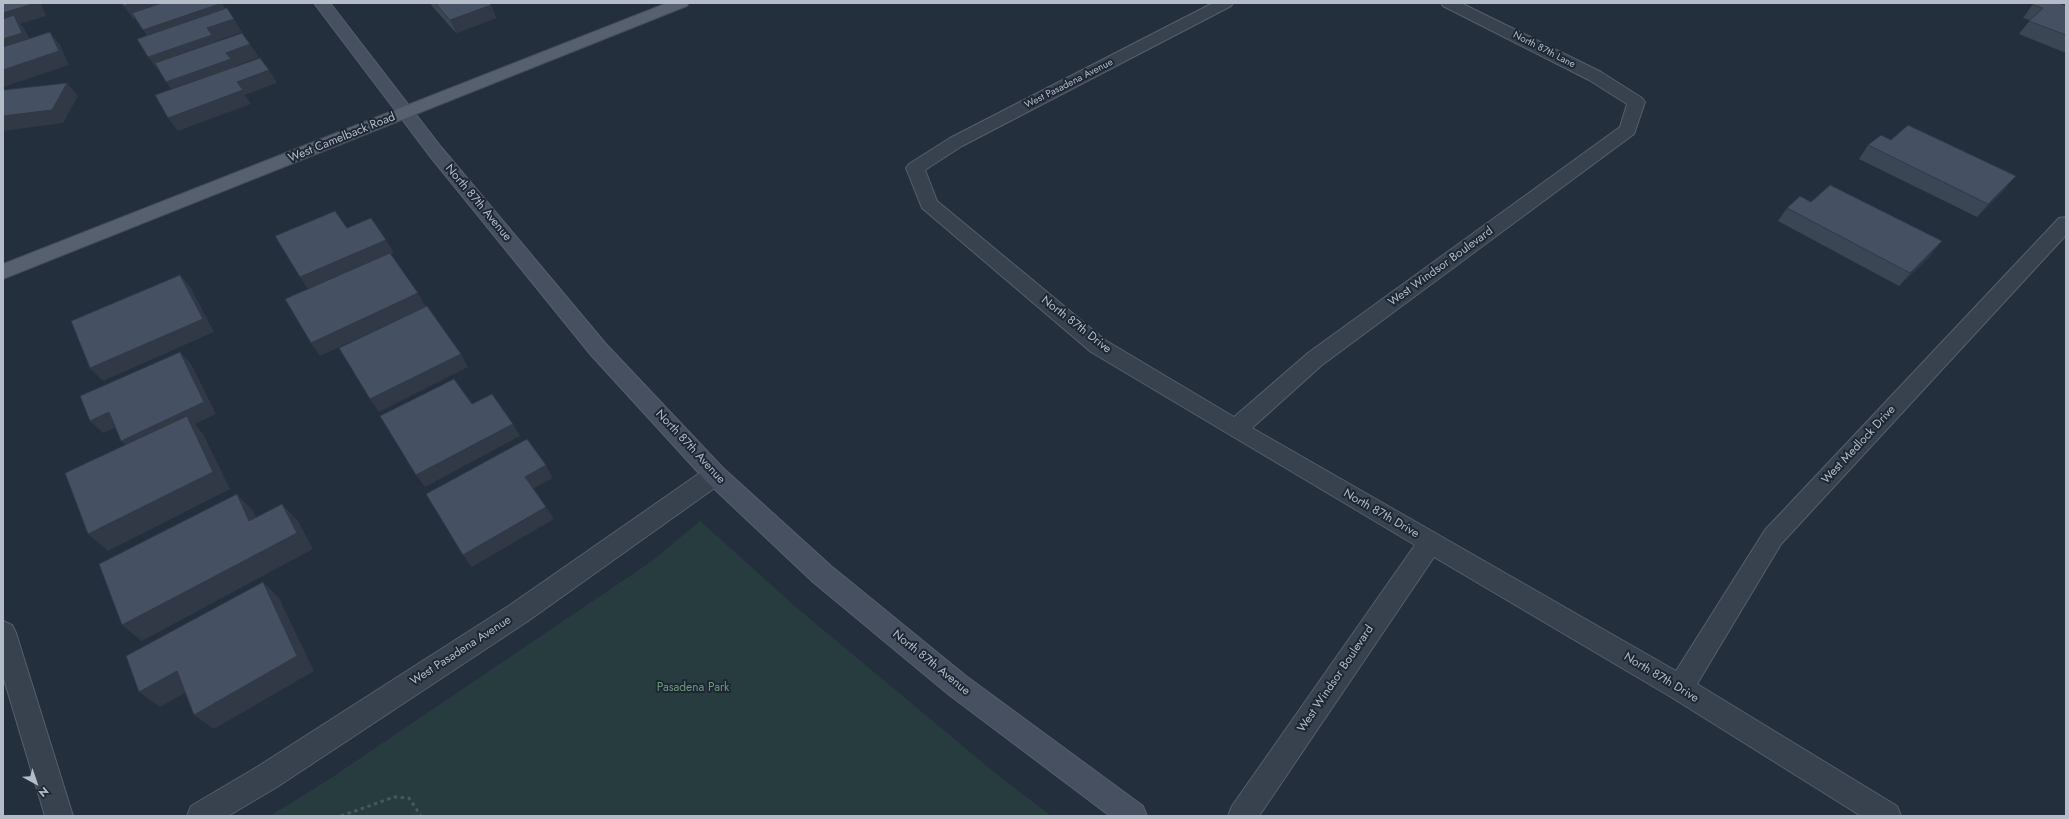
<!DOCTYPE html>
<style>
body{margin:0}
#map{position:relative;width:2069px;height:819px;overflow:hidden;background:#242f3e;font-family:Jost,sans-serif}
canvas{display:block}
.frame{position:absolute;inset:0;border:4px solid #b4bcc9;pointer-events:none}
.north{position:absolute;left:16px;top:763px;width:40px;height:40px;-webkit-text-stroke:3px #1d2633;paint-order:stroke;rotate:140deg;font-size:11px;font-weight:700;line-height:16px;text-align:center;color:#b4bcc9}
.north::after{content:'';display:block;margin:auto;width:14px;height:18px;background:#b4bcc9;clip-path:polygon(50% 0,100% 100%,50% 72%,0 100%)}
</style>
<div id="map">
<canvas width="2069" height="819"></canvas>
<div class="frame"></div>
<div class="north">N</div>
</div>
<script>
const g = document.querySelector('canvas').getContext('2d');
g.lineJoin = 'round';
function fillPath(path, color) { g.fillStyle = color; g.fill(path, 'evenodd'); }
const shape = rows => new Path2D(rows.map(r => 'M' + r).join(''));
function trace(path, color, width, dash) { g.strokeStyle = color; g.lineWidth = width; g.lineCap = dash ? 'butt' : 'round'; g.setLineDash(dash || []); g.stroke(path); }
function label(font, color, halo, rows, align = 'center') {
  g.font = font + ' Jost,sans-serif'; g.lineWidth = 4; g.setLineDash([]); g.textBaseline = 'middle'; g.strokeStyle = halo; g.fillStyle = color; for (const [text, x, y, turn = 0] of rows) {
    g.save(); g.translate(x, y); g.rotate((+turn || 0) * Math.PI / 180); g.textAlign = isNaN(turn) ? turn : align; if (halo) g.strokeText(text, 0, 0); g.fillText(text, 0, 0); g.restore();
  }
}
const green = shape([
 [700,521,797,608,994,772,1051,816,270,816,328,780,652,561]
]);
const path = shape([
 [341,816,394,797,409,798,421,816]
]);
const street = shape([
 [1213,3,1233,3,1231,6,962,146,925,170,937,201,1105,340,1234,417,1308,353,1620,127,1627,104,1589,80,1443,6,1441,3,1461,3,1601,72,1642,98,1645,102,1634,134,1322,365,1252,428,1676,671,1765,530,2059,218,2066,217,2066,235,1781,544,1697,684,1897,806,1901,816,1861,816,1671,697,1434,557,1259,816,1228,816,1232,806,1415,545,1091,352,922,208,906,168,909,164,950,138,1213,3],
 [715,466,723,468,727,475,723,482,528,621,277,787,228,816,187,816,191,806,257,767,510,605,707,468,715,466],
 [3,621,12,625,16,633,73,816,45,816,3,676,3,621]
]);
const secondary = shape([
 [314,3,330,3,441,147,605,343,723,468,831,566,966,676,1143,806,1147,816,1110,816,948,694,813,582,707,482,591,355,429,155,314,3]
]);
const primary = shape([
 [667,3,689,3,687,6,3,279,3,264,667,3]
]);
const wall = shape([
 [430,3,491,5,496,18,456,33,432,6],
 [2030,3,2066,3,2066,53,2019,34,2030,20,2023,18,2033,4],
 [1891,140,2005,189,1977,217,1859,159,1868,145],
 [1787,208,1931,255,1899,286,1778,221]
]);
const shadedWall = shape([
 [36,3,41,3,46,16,20,24,24,28,33,46,3,56,3,13],
 [132,3,180,3,133,19,124,6],
 [222,3,230,17,152,43,143,30],
 [491,5,496,18,456,33,450,20],
 [234,19,242,32,215,41,220,49,158,70,148,57,207,28],
 [50,32,60,45,69,65,3,87,3,70],
 [250,44,259,57,235,66,239,72,176,95,166,82,226,53],
 [269,70,277,83,245,95,251,104,178,131,168,118,237,82],
 [67,83,78,96,63,123,3,131,3,116],
 [2016,176,2005,189,1977,217,1988,204],
 [386,240,394,253,309,291,300,277],
 [1942,241,1931,255,1899,286,1910,273],
 [180,275,191,288,214,332,103,381,90,368],
 [418,293,426,307,320,356,311,343],
 [180,352,191,364,216,414,195,424,203,434,230,489,108,551,88,534,134,453,121,441],
 [461,354,468,367,379,412,370,399],
 [109,412,121,425,103,433,90,421],
 [513,424,520,436,425,487,416,475],
 [546,465,553,478,532,489,525,477],
 [237,494,253,511,266,537,249,521],
 [282,504,298,521,313,549,142,641,122,625],
 [546,507,554,519,472,567,463,555],
 [263,582,279,598,314,671,214,729,194,715],
 [177,671,197,686,160,707,139,692]
]);
const building = shape([
 [3,3,36,3,3,13,3,3],
 [122,3,132,3,124,6,122,3],
 [162,3,222,3,143,30,132,13,162,3],
 [435,3,489,3,491,5,450,20,435,3],
 [2035,3,2059,3,2066,6,2066,35,2029,21,2043,8,2033,5,2035,3],
 [227,8,234,19,207,28,212,35,148,57,137,39,227,8],
 [14,15,22,33,3,39,3,19,14,15],
 [50,32,59,51,3,70,3,47,50,32],
 [242,33,250,44,226,53,231,59,166,82,155,63,242,33],
 [260,58,269,70,237,82,243,90,168,118,155,95,260,58],
 [67,83,52,110,3,116,3,90,67,83],
 [1908,125,2016,176,1988,204,1868,145,1881,135,1891,140,1908,125],
 [1830,185,1942,241,1910,273,1787,208,1800,196,1811,202,1830,185],
 [335,211,347,228,371,218,386,240,300,277,275,236,335,211],
 [390,253,418,293,311,343,285,299,390,253],
 [180,275,203,319,90,368,71,321,180,275],
 [427,306,461,354,370,399,339,348,427,306],
 [180,352,204,402,121,441,109,412,90,421,80,396,180,352],
 [454,379,472,404,492,394,513,424,416,475,380,416,454,379],
 [187,416,213,472,88,534,65,473,187,416],
 [527,439,546,465,525,477,546,507,463,555,426,494,527,439],
 [237,494,249,521,282,504,297,533,122,625,99,564,237,494],
 [263,582,297,656,194,715,177,671,139,692,126,656,263,582]
]);
const farStreetnames = [
 ["North 87th Lane",1544,50,27],
 ["West Pasadena Avenue",1069,84,-27]
];
const streetNames = [
 ["West Camelback Road",342,138,-22],
 ["North 87th Avenue",478,203,50],
 ["West Windsor Boulevard",1441,267,-36],
 ["North 87th Drive",1076,325,38],
 ["West Medlock Drive",1859,445,-47],
 ["North 87th Avenue",690,447,47],
 ["North 87th Drive",1381,514,30],
 ["West Pasadena Avenue",461,651,-33],
 ["North 87th Avenue",931,663,39],
 ["North 87th Drive",1661,678,31],
 ["West Windsor Boulevard",1336,679,-56]
];
const parkNames = [
 ["Pasadena Park",693,688]
];
fillPath(green, '#263c3f');
trace(street, '#565f6c', 2);
trace(secondary, '#565f6c', 2);
trace(primary, '#414a57', 2);
trace(path, '#44595c', 3, [3.5, 3.5]);
fillPath(street, '#38414e');
fillPath(secondary, '#465061');
fillPath(primary, '#56606e');
fillPath(wall, '#3b4654');
fillPath(shadedWall, '#303945');
fillPath(building, '#455162');
trace(building, '#303945', 1);
label('10px', '#b4bcc9', '#1d2633', farStreetnames);
label('12px', '#b4bcc9', '#1d2633', streetNames);
label('12px', '#6b9a76', '#1d2633', parkNames);
</script>
